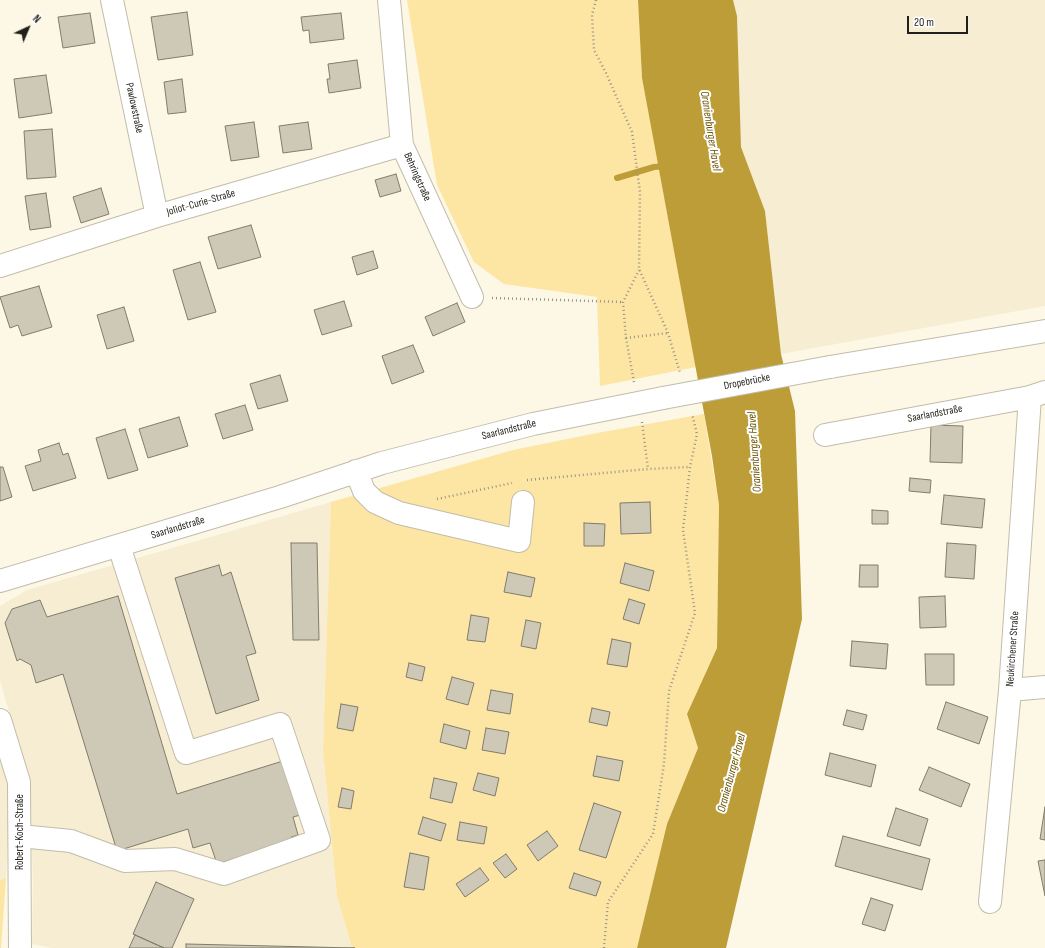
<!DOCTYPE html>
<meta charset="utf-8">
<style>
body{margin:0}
#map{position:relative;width:1045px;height:948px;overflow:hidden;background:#fdf7e5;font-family:"Sofia Sans Condensed",sans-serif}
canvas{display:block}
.north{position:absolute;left:8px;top:8px;width:40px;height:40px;-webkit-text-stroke:3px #fff;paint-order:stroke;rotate:44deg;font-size:11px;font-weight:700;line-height:16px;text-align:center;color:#211f19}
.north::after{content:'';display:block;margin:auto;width:14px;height:18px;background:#211f19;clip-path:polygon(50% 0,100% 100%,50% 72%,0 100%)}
.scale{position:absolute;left:907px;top:16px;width:61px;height:18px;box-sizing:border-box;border:2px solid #211f19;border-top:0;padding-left:5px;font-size:12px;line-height:14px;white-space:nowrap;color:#211f19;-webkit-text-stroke:3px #fff;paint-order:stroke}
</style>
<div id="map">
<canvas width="1045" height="948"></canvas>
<div class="north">N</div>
<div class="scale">20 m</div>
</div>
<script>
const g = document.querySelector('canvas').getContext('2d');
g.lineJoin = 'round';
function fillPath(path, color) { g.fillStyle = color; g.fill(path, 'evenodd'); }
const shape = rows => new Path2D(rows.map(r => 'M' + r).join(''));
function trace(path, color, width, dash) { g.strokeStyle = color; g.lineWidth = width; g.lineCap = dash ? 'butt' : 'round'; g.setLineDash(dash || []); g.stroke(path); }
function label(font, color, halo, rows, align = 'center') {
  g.font = font + ' "Sofia Sans Condensed",sans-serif'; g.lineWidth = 4; g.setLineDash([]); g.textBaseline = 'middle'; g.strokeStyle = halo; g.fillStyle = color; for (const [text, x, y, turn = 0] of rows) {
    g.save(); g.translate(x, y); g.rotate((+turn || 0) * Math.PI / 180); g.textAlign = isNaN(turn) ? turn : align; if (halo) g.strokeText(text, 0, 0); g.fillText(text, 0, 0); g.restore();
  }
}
const built = shape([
 [733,0,1045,0,1045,306,781,354,765,211,741,148,737,16],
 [331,502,323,750,337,896,352,948,52,948,32,944,33,879,29,785,0,680,0,606,27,590],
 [0,743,10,788,6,878,0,880]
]);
const green = shape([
 [407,0,638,0,642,78,696,367,600,386,597,297,504,284,474,262,437,185],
 [704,414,719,505,717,648,687,714,698,748,667,824,637,948,352,948,337,896,323,750,331,502,513,450,597,433],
 [6,878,1,948,0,948,0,880]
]);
const water = shape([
 [638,0,733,0,737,16,741,147,765,211,781,354,795,411,802,619,726,948,637,948,667,824,698,748,687,714,717,648,719,505,712,456,642,78]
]);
const stream = shape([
 [617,178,654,167,666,166]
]);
const building = shape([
 [187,12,193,55,158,60,151,17,187,12],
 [90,13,95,43,63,48,58,17,90,13],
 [341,13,344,39,310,43,309,30,303,31,301,17,341,13],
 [357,60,361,88,329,93,327,79,330,79,328,64,357,60],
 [46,75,52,113,19,118,14,79,46,75],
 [182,79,186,112,168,114,164,82,182,79],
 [254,122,259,157,231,161,225,126,254,122],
 [308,122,312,149,283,153,279,126,308,122],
 [52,129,56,177,27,179,24,131,52,129],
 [396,174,401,191,380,197,375,180,396,174],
 [101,188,109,214,81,223,73,197,101,188],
 [46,193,51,227,30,230,25,196,46,193],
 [251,225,261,257,218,269,208,237,251,225],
 [373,251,378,268,357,275,352,257,373,251],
 [200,262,216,312,188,320,173,270,200,262],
 [39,286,52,327,22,336,18,325,10,328,0,297,39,286],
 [344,301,352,326,322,335,314,310,344,301],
 [457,303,465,322,433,336,425,317,457,303],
 [124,307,134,341,107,349,97,315,124,307],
 [413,345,424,372,392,384,382,356,413,345],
 [280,375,288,401,258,409,250,384,280,375],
 [245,405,253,430,223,439,215,414,245,405],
 [179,417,188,446,148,458,139,429,179,417],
 [931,425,963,426,962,463,930,462,931,425],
 [125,429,138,470,108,479,96,438,125,429],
 [59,443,63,455,68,453,76,478,33,491,25,466,41,461,38,450,59,443],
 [0,467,3,467,12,497,0,501,0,467],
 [910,478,931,480,930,493,909,491,910,478],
 [944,495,985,499,982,528,941,524,944,495],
 [650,502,651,533,621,534,620,503,650,502],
 [872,510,888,511,888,524,872,524,872,510],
 [584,523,605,524,604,546,584,546,584,523],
 [291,543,317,543,319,640,293,640,291,543],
 [947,543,976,545,974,579,945,577,947,543],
 [625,563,654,571,649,591,620,583,625,563],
 [219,565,222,576,231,572,256,653,246,656,259,700,216,714,175,578,219,565],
 [860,565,878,565,878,587,859,587,860,565],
 [508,572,535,578,531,597,504,592,508,572],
 [118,596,177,794,286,760,304,814,293,817,298,835,291,837,292,840,217,864,210,843,193,848,188,829,117,851,63,674,36,683,31,665,20,659,17,661,5,623,12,609,40,600,47,617,118,596],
 [945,596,946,627,920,628,919,597,945,596],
 [629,599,645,604,639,624,623,619,629,599],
 [471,615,489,618,485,642,467,640,471,615],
 [526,620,541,623,536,649,521,646,526,620],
 [612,639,631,643,627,667,607,664,612,639],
 [852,641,888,644,886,669,850,666,852,641],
 [925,654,954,654,954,685,926,685,925,654],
 [409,663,425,667,422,681,406,677,409,663],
 [452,677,474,683,468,705,446,699,452,677],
 [491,690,513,694,510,714,487,710,491,690],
 [946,702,988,717,979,744,937,729,946,702],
 [341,704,358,707,353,731,337,728,341,704],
 [592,708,610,712,607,726,589,722,592,708],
 [847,710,867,715,863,730,843,725,847,710],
 [444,724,470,731,466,749,440,742,444,724],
 [486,728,509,732,505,754,482,750,486,728],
 [830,753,876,765,871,787,825,775,830,753],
 [597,756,623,761,619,781,593,776,597,756],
 [929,767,970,784,961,807,919,790,929,767],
 [478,773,499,778,495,796,473,790,478,773],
 [434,778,457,783,452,803,430,798,434,778],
 [342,788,354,791,351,809,338,807,342,788],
 [594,803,621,812,606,858,579,850,594,803],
 [1045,807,1045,840,1040,839,1045,807],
 [896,808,928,819,920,846,887,836,896,808],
 [423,817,446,824,441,841,418,834,423,817],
 [460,822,487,827,484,844,457,840,460,822],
 [547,831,558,846,538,861,527,845,547,831],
 [843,836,930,859,922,890,835,866,843,836],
 [410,853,429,857,424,890,404,887,410,853],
 [506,854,517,869,505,878,493,863,506,854],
 [1045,860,1045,896,1038,861,1045,860],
 [480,868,489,880,465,897,456,884,480,868],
 [574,873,601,882,596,896,569,888,574,873],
 [156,882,194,899,172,948,164,948,133,934,156,882],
 [871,898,893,905,885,931,862,924,871,898],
 [135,935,164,948,129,948,135,935],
 [186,944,355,948,186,948,186,944]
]);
const path = shape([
 [596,0,592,15,594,50,606,73,632,132,640,192,639,269,668,333,680,373],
 [492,298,623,302],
 [626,338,668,333],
 [634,382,626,338,623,302,639,270],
 [642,422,648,469],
 [527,480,648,469,690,467],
 [437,499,512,483],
 [604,948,608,902,653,834,664,764,669,691,695,613,683,530,690,467,697,434,692,414]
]);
const minor = shape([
 [112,0,157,216],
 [389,0,402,145,472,297],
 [0,266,157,216,402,145],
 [830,367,1045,331],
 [825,435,1030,397,1045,392],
 [356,471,364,491,375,502,399,513,519,541,523,502],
 [0,581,280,497,382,463,533,424,663,398],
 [1010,690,1045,687],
 [0,720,19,782,20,948],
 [20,836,71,841,125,861,175,859,224,874,319,840,280,724,186,753,119,546],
 [990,902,1010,690,1030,397]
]);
const minorBridge = shape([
 [663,398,830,367]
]);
const streetNames = [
 ["Pawlowstraße",134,108,78],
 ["Behringstraße",417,177,66],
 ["Joliot-Curie-Straße",201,203,-16],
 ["Dropebrücke",747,382,-11],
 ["Saarlandstraße",935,414,-11],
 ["Saarlandstraße",509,430,-14],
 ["Saarlandstraße",178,528,-17],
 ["Neukirchener Straße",1013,649,-86],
 ["Robert-Koch-Straße",20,832,-90]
];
const waterNames = [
 ["Oranienburger Havel",710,131,81],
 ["Oranienburger Havel",755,452,-94],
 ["Oranienburger Havel",732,773,-75]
];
fillPath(built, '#f6edd3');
fillPath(green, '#fde5a3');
fillPath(water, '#bd9d37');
trace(stream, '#bd9d37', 6);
fillPath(building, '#cec8b6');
trace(building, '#827c6c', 1);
trace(minor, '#c2bcaa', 24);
trace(path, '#999488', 2.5, [1, 3]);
trace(minor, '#fff', 22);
trace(minorBridge, '#c2bcaa', 24, []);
trace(minorBridge, '#fff', 22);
label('11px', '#211f19', '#fff', streetNames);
label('italic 12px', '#6a5403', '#fff', waterNames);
</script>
